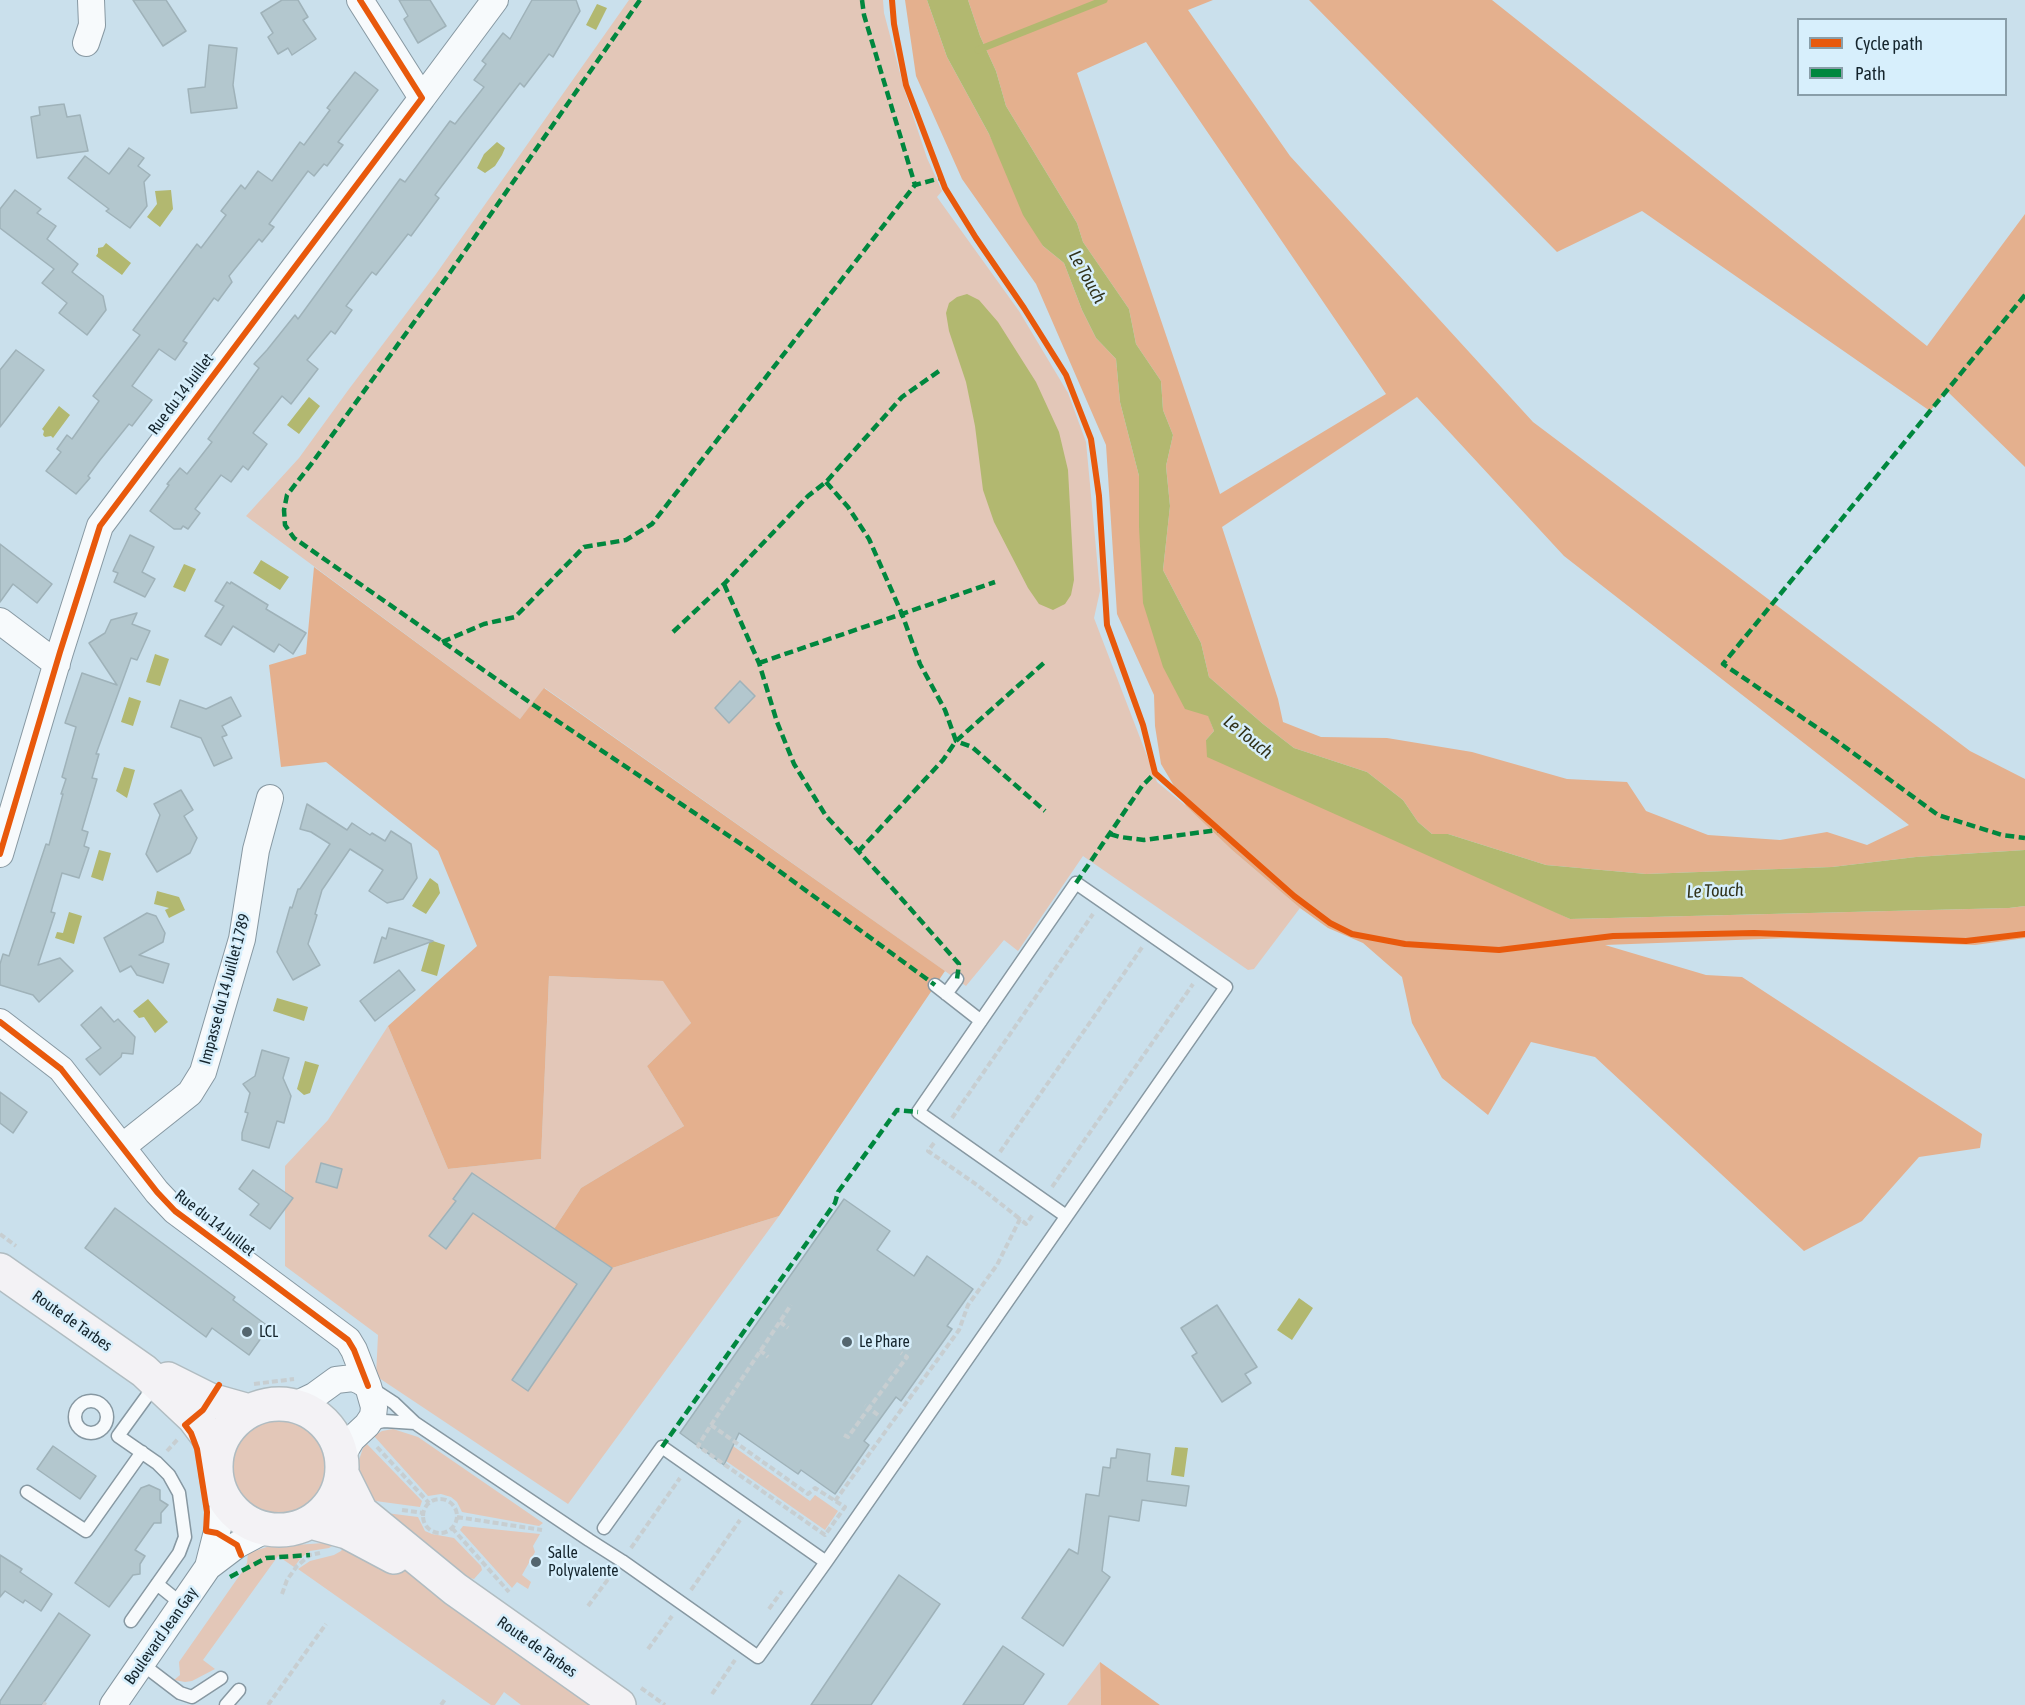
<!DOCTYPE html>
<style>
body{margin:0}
#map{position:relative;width:2025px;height:1705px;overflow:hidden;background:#cae0ec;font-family:"Asap Condensed",sans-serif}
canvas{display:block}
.legend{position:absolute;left:1797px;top:18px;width:210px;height:78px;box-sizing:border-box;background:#d7effc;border:2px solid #899ea9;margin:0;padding:8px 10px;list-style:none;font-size:18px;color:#14242c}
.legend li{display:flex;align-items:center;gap:12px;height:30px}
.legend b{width:30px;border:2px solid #899ea9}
</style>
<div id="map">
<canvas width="2025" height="1705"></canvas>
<ul class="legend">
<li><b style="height:8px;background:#e8590c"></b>Cycle path</li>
<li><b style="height:8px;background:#00873e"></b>Path</li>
</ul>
</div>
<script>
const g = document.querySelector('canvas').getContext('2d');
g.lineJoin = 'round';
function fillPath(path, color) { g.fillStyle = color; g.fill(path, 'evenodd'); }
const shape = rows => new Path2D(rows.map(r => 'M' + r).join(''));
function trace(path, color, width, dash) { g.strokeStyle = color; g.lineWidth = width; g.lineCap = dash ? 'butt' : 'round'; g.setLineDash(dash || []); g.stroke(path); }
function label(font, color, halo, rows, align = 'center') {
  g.font = font + ' "Asap Condensed",sans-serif'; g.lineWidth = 5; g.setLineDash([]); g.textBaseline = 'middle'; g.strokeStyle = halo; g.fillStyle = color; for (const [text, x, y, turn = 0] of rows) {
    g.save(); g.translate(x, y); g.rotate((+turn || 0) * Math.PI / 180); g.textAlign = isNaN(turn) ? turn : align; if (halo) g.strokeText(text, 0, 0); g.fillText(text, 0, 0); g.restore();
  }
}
const green = shape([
 [629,0,883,0,884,13,905,92,927,158,942,191,937,197,1019,311,1068,393,1086,442,1100,591,1094,618,1157,782,1186,806,1232,850,1300,908,1254,969,1248,970,1083,856,1018,951,1004,940,966,986,545,688,520,719,246,516,299,458,349,389,436,274],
 [549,976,664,981,691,1023,647,1066,684,1126,581,1188,554,1229,612,1268,779,1216,568,1504,376,1376,378,1335,285,1266,285,1166,328,1120,388,1026,448,1169,541,1159],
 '230 1467a49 49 0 1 1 98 0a49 49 0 1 1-98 0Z',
 [393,1429,418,1437,543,1523,539,1526,462,1512,457,1502,451,1497,441,1494,428,1496,374,1436,382,1431],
 [367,1444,422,1501,420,1507,368,1500,358,1478,357,1466,363,1448],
 [733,1446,810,1501,815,1495,838,1511,825,1530,726,1461],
 [378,1512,418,1517,425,1531,432,1534,454,1538,481,1566,482,1570,474,1579,454,1574],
 [463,1526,540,1534,533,1546,535,1552,522,1575,531,1582,528,1589,517,1582,512,1588,460,1530],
 [348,1541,397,1563,603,1705,521,1705,504,1692,495,1705,491,1705,298,1569,310,1561,334,1555,341,1551],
 [324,1543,335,1544,329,1548,310,1551,301,1558,294,1567,278,1556,203,1660,215,1669,192,1681,185,1682,174,1680,180,1675,179,1662,244,1569,247,1563,248,1553,267,1547],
 [1100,1662,1101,1705,1067,1705]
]);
const forest = shape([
 [905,0,927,0,947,57,989,134,1043,246,1064,263,1082,310,1096,338,1116,359,1120,402,1139,476,1139,527,1214,731,1206,740,1570,919,2009,908,2025,906,2025,938,1975,945,1788,938,1605,945,1706,975,1742,977,1982,1134,1980,1148,1919,1157,1862,1221,1804,1251,1595,1057,1531,1042,1488,1115,1442,1078,1412,1023,1402,977,1363,943,1328,928,1300,908,1232,850,1186,806,1161,764,1155,726,1154,695,1117,614,1106,445,1036,284,962,179,916,76],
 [968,0,1213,0,1188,10,1290,156,1533,422,1970,751,2025,779,2025,850,1916,857,1832,867,1646,874,1546,865,1448,834,1432,834,1418,822,1403,800,1367,772,1294,748,1263,724,1209,677,1201,643,1163,570,1170,506,1166,466,1173,435,1163,410,1161,381,1136,344,1129,309,1083,242,1077,223,1006,106,996,71,980,36],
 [1146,42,1386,394,1220,494,1077,73],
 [1417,397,1564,556,1909,825,1867,845,1827,832,1780,840,1708,835,1646,811,1627,782,1567,779,1472,752,1387,738,1321,737,1283,722,1278,699,1222,527],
 [1309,0,1492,0,1927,346,2025,214,2025,467,1947,391,1930,411,1642,211,1557,252],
 [314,567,520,719,544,688,945,971,779,1216,612,1268,554,1229,581,1188,684,1126,647,1066,691,1023,663,981,549,976,541,1159,448,1169,388,1026,477,946,438,851,326,762,281,767,269,665,306,654],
 [1100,1662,1160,1705,1101,1705]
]);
const water = shape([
 [927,0,968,0,980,36,996,71,1006,106,1077,223,1083,242,1129,309,1136,344,1161,381,1163,410,1173,435,1166,466,1170,506,1163,570,1201,643,1209,677,1263,724,1294,748,1367,772,1403,800,1418,822,1432,834,1448,834,1546,865,1646,874,1832,867,1916,857,2025,850,2025,906,2009,908,1570,919,1207,757,1206,740,1214,731,1208,716,1185,709,1163,667,1143,603,1139,527,1139,476,1120,402,1116,359,1096,338,1082,310,1064,263,1043,246,1023,215,989,134,947,57],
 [597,4,607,8,596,30,586,25],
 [497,142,505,148,502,155,495,166,485,173,477,168,484,154],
 [171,190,173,209,160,227,147,217,157,204,155,191],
 [106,243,131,263,122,275,96,256,98,253,98,248,103,247],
 [967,294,979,300,998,322,1036,382,1059,432,1068,470,1074,580,1071,595,1065,604,1053,610,1039,604,1028,588,994,522,983,490,975,426,966,382,949,331,946,313,949,303,957,297],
 [309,397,320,406,299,434,287,425],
 [59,406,70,415,53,438,51,436,45,437,43,435,44,431,42,429],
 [261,560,289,577,280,590,253,573],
 [184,564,196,569,185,592,173,587],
 [155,654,169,659,160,686,146,682],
 [129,697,141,701,133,726,121,722],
 [124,767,135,770,127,798,116,791],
 [99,850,111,853,103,881,91,877],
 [430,878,438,884,440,893,426,914,412,906],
 [157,891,179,897,185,910,169,918,165,910,169,908,154,904],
 [69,912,82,916,74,944,55,938,57,932,63,933],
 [430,940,445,945,437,976,421,971],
 [277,998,308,1007,304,1021,273,1011],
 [148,999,168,1022,155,1033,144,1017,139,1018,133,1011],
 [305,1061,319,1065,310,1093,304,1095,297,1089],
 [1299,1298,1313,1308,1292,1340,1277,1330],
 [1175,1447,1188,1448,1184,1477,1171,1475]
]);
const stream = shape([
 [978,50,1104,0]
]);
const building = shape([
 [133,0,166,0,186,31,163,46,133,0],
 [282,0,298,0,308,17,303,20,316,39,292,55,288,48,278,54,268,37,273,33,261,13,282,0],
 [399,0,430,0,446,26,418,43,404,19,408,16,399,0],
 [532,0,576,0,580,11,553,57,549,54,524,87,520,83,435,195,439,198,411,236,408,234,376,275,372,272,346,306,352,310,335,334,331,331,307,360,318,369,291,404,282,396,253,433,267,444,248,470,243,466,231,482,221,475,195,509,200,513,188,529,183,526,181,529,174,529,150,511,169,485,167,484,180,468,187,474,212,442,208,439,259,368,254,364,267,350,295,315,298,319,400,179,405,182,450,121,455,124,484,87,474,80,486,64,482,61,503,33,510,39,532,0],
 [209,45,237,48,233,85,237,108,191,113,188,89,205,87,209,45],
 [355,72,378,90,338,142,343,145,327,166,324,164,314,176,308,171,269,224,274,227,262,242,259,239,229,276,232,282,218,301,214,298,183,341,187,343,175,360,159,349,132,386,152,400,132,426,129,424,100,460,88,476,90,478,76,494,46,471,61,452,57,449,67,435,72,439,99,401,93,396,140,335,133,330,197,244,201,248,226,215,221,211,241,185,245,189,258,171,272,181,300,142,304,145,330,110,327,108,355,72],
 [64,104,67,117,80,115,88,151,37,158,31,117,40,115,39,107,64,104],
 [129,148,144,158,138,166,150,175,144,182,147,206,130,228,106,211,109,209,68,178,85,156,109,174,129,148],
 [15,190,41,209,37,213,56,226,47,239,78,264,72,272,103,296,106,310,87,335,59,313,67,303,42,283,54,269,0,228,0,209,15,190],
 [16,350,44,370,0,427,0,370,16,350],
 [130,535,154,547,142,572,155,579,145,597,114,582,118,573,113,571,130,535],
 [0,544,52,584,37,603,13,584,0,602,0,544],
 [227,582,230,584,231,582,268,605,266,609,306,633,293,654,279,644,274,652,233,626,221,645,205,636,224,606,215,601,227,582],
 [137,613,132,624,150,631,137,660,131,658,96,754,99,754,92,778,97,779,82,830,88,832,84,846,89,848,79,878,62,873,51,912,55,913,38,965,60,958,73,971,39,1002,33,995,0,985,0,964,3,954,9,956,46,844,49,845,63,794,61,794,66,779,62,777,76,727,65,723,82,673,117,685,89,643,105,633,111,620,137,613],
 [740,681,755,696,729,723,715,708,740,681],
 [231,697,241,716,222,726,227,735,222,737,232,758,214,766,201,738,171,727,180,700,206,709,231,697],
 [181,790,193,810,184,816,197,838,190,853,157,872,146,854,160,815,154,804,181,790],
 [307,804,347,830,352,823,370,835,372,833,385,841,391,831,411,844,417,878,403,899,387,903,369,891,383,870,350,849,322,890,315,914,317,915,308,944,320,965,293,980,277,952,290,907,292,908,298,889,300,889,330,844,311,832,300,829,307,804],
 [147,913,156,916,165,933,163,942,139,955,169,964,163,983,137,975,131,966,120,972,104,938,147,913],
 [389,928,433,941,374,963,382,937,386,939,389,928],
 [399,970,415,990,375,1021,360,1001,399,970],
 [101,1007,114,1022,118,1019,135,1037,133,1054,122,1053,121,1057,100,1075,86,1059,101,1048,81,1025,101,1007],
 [262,1050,289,1058,283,1078,291,1096,284,1123,277,1121,269,1148,242,1140,242,1133,248,1113,245,1112,250,1093,243,1084,255,1076,262,1050],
 [0,1092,27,1112,13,1133,0,1123,0,1092],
 [321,1163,342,1169,337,1188,316,1182,321,1163],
 [253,1170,293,1198,270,1229,250,1215,259,1204,239,1189,253,1170],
 [472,1173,612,1268,528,1391,512,1380,577,1284,473,1213,446,1249,429,1236,456,1201,453,1199,472,1173],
 [844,1199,890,1231,877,1250,914,1276,927,1256,973,1289,947,1326,952,1329,901,1401,896,1397,864,1441,869,1445,835,1494,801,1470,798,1474,739,1433,724,1465,680,1433,844,1199],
 [115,1208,235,1297,233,1300,269,1327,249,1355,212,1328,206,1337,85,1248,115,1208],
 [1217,1305,1257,1367,1245,1374,1251,1383,1222,1402,1192,1356,1197,1353,1181,1328,1217,1305],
 [53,1446,96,1476,80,1499,37,1469,53,1446],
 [1117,1449,1150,1454,1147,1481,1189,1486,1186,1506,1142,1500,1139,1521,1109,1516,1102,1571,1110,1577,1063,1646,1022,1618,1069,1549,1078,1554,1086,1494,1099,1496,1103,1467,1110,1468,1111,1458,1116,1458,1117,1449],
 [149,1485,160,1490,160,1500,168,1505,161,1513,161,1523,154,1523,135,1550,145,1556,140,1564,140,1574,133,1575,109,1607,75,1583,141,1488,149,1485],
 [0,1555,22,1569,20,1572,52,1594,41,1611,25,1600,23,1603,5,1591,0,1597,0,1555],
 [899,1575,940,1604,871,1705,811,1705,899,1575],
 [59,1613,90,1635,42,1705,0,1705,0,1701,59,1613],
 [1003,1646,1044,1674,1023,1705,963,1705,1003,1646]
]);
const path = shape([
 [952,1118,1093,914],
 [934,1143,928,1151,977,1185,1020,1219],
 [1000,1152,1143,946],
 [1052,1187,1193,984],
 [0,1234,16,1246],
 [780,1322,788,1328],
 [760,1350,768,1357],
 [254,1384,294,1379],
 [878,1415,869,1408,907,1357,901,1353],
 [711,1425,808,1494,815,1488,845,1507,825,1535,698,1446,711,1425],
 [711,1425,791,1305],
 [844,1435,848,1437,869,1408,865,1405],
 [377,1447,429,1503],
 [167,1451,178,1439],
 '423 1516a17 17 0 1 1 34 0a17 17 0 1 1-34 0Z',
 [835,1501,959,1330,968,1305,997,1265,1020,1219,1026,1224,1034,1213],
 [402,1510,424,1513],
 [457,1517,542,1530],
 [452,1528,509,1592],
 [631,1548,680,1478],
 [691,1590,740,1520],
 [282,1594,287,1580,297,1566,310,1555,320,1553],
 [588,1606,612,1574],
 [769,1609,782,1591],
 [648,1649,672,1616],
 [641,1688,665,1705],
 [712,1694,735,1660],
 [43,1703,46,1705],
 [268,1705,326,1624],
 [441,1705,446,1698]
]);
const service = shape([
 [935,985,981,1021],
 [946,994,957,979],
 [371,1388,394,1403,415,1423,589,1540,622,1561,758,1657,826,1562,1226,987,1076,883,918,1112,1066,1216],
 '75 1417a16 16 0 1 1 32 0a16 16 0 1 1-32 0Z',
 [369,1424,384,1421,415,1423],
 [27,1492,86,1531,142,1452],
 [604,1528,662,1447,826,1562],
 [157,1584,183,1605],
 [131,1621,179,1553,185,1537,179,1493,169,1475,157,1463,118,1436,155,1385],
 [142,1664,180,1693,192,1697,221,1678],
 [226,1705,239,1690]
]);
const minor = shape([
 [86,43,92,25,91,0],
 [422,98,495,0],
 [0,621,57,664],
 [0,854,60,652,100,526,422,98,360,0],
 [0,1022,61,1069,157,1192,175,1211,348,1340,354,1350,368,1386],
 [122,1147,190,1093,203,1072,242,939,256,850,270,798],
 [293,1406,314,1396,336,1380,353,1378,360,1381,368,1386,374,1407,373,1416,367,1425,352,1439,341,1457],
 [208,1567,237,1545,267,1529],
 [113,1705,208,1567,225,1500]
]);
const primary = shape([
 [0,1270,144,1371,194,1418,209,1438,217,1453],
 [168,1379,210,1400,249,1411],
 '216 1467a63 63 0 1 1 126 0a63 63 0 1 1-126 0Z',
 [342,1474,361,1512,455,1589,619,1705],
 [311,1522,347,1532,394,1557]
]);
const quiet = shape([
 [640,0,449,274,312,463,287,495,284,510,285,525,294,538,535,706,756,854,935,985],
 [862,0,864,15,915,185],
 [2025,295,1723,664,1834,739,1938,815,2002,835,2025,838],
 [826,482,848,507,869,539,902,614,920,664,945,710,956,741,972,747,1045,811],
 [724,584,759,663,777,722,794,764,826,816,893,889,959,964,957,979],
 [673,632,724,584,808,496,826,482,902,397,942,369],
 [442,642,484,624,515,617,584,547,626,540,652,524,915,185,941,178],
 [759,663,995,582],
 [1110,834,1120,837,1144,840,1218,830],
 [858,852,943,760,956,741,1046,661],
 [1076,883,1142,786,1155,773],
 [662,1447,835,1203,838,1192,897,1110,918,1112],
 [230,1577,266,1558,310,1555]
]);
const cycleway = shape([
 [892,0,894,24,906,85,945,188,976,238,1024,308,1066,375,1091,439,1099,496,1107,625,1143,725,1155,773,1294,896,1330,923,1352,934,1405,944,1499,950,1613,936,1754,933,1966,941,2025,934],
 [0,854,60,652,100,526,422,98,360,0],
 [0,1022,61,1069,157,1192,175,1211,348,1340,354,1350,368,1386],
 [219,1385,203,1410,185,1425,191,1433,197,1449,207,1512,206,1531,217,1533,237,1545,241,1555]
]);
const markers = [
 [247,1332,6,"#54666f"],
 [847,1342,6,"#54666f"],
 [536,1562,6,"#54666f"]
];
const streetNames = [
 ["Rue du 14 Juillet",181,394,-53],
 ["Impasse du 14 Juillet 1789",225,989,-75],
 ["Rue du 14 Juillet",215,1223,38],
 ["Route de Tarbes",72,1321,35],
 ["Boulevard Jean Gay",161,1636,-55],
 ["Route de Tarbes",537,1647,35]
];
const poiNames = [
 ["LCL",259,1332],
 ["Le Phare",859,1342],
 ["Salle",548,1553],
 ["Polyvalente",548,1571]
];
const waterNames = [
 ["Le Touch",1087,277,61],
 ["Le Touch",1248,737,39],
 ["Le Touch",1715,891,-2]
];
fillPath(green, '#e3c7b8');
fillPath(forest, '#e4b08e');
fillPath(water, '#b2b870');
trace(stream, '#b2b870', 7);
fillPath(building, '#b3c7ce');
trace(building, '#9fb2b9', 1.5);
trace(service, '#8798a2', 15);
trace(minor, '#8798a2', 28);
trace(primary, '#b0bcc1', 36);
trace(path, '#c7ced1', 4, [6, 3]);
trace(service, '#f7fafc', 12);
trace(minor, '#f7fafc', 26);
trace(primary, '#f3f2f5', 33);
trace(quiet, '#00873e', 4.5, [9, 4.5]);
trace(cycleway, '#e8590c', 6);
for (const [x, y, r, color] of markers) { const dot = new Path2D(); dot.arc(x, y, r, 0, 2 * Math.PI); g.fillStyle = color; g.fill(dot); trace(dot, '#d7effc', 2); }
label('16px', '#14242c', '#d7effc', streetNames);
label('16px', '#14242c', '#d7effc', poiNames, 'left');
label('italic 18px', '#31321a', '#d7effc', waterNames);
</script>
